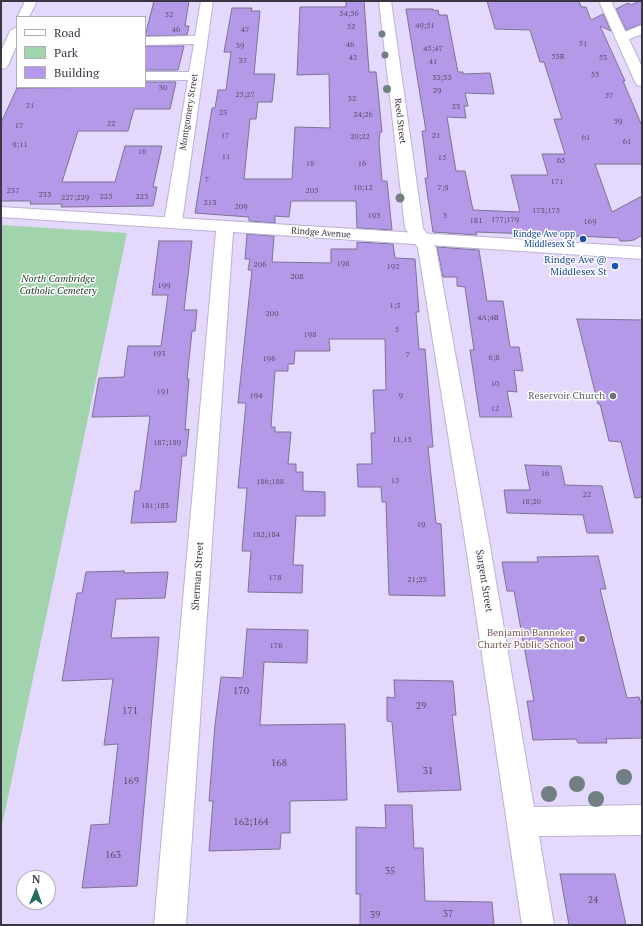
<!DOCTYPE html>
<style>
body{margin:0}
#map{position:relative;width:643px;height:926px;overflow:hidden;background:#e4d8fc;font-family:"PT Serif",serif}
canvas{display:block}
.frame{position:absolute;inset:0;border:2px solid #393543;pointer-events:none}
.legend{position:absolute;left:16px;top:16px;width:130px;height:72px;box-sizing:border-box;background:#fff;border:1px solid #b0aeb4;margin:0;padding:5px 7px;list-style:none;font-size:12px;color:#393543}
.legend li{display:flex;align-items:center;gap:8px;height:20px}
.legend b{width:20px;border:1px solid #b0aeb4}
.north{position:absolute;left:16px;top:870px;width:40px;height:40px;box-sizing:border-box;background:#fff;border:1px solid #b0aeb4;border-radius:50%;rotate:1deg;font-size:11px;font-weight:700;line-height:16px;text-align:center;color:#393543}
.north::after{content:'';display:block;margin:auto;width:14px;height:18px;background:#256b5e;clip-path:polygon(50% 0,100% 100%,50% 72%,0 100%)}
</style>
<div id="map">
<canvas width="643" height="926"></canvas>
<div class="frame"></div>
<ul class="legend">
<li><b style="height:5px;background:#fff"></b>Road</li>
<li><b style="height:11px;background:#a1d3ac"></b>Park</li>
<li><b style="height:11px;background:#b599e9"></b>Building</li>
</ul>
<div class="north">N</div>
</div>
<script>
const g = document.querySelector('canvas').getContext('2d');
g.lineJoin = 'round';
function fillPath(path, color) { g.fillStyle = color; g.fill(path, 'evenodd'); }
const shape = rows => new Path2D(rows.map(r => 'M' + r).join(''));
function trace(path, color, width, dash) { g.strokeStyle = color; g.lineWidth = width; g.lineCap = dash ? 'butt' : 'round'; g.setLineDash(dash || []); g.stroke(path); }
function label(font, color, halo, rows, align = 'center') {
  g.font = font + ' "PT Serif",serif'; g.lineWidth = 3; g.setLineDash([]); g.textBaseline = 'middle'; g.strokeStyle = halo; g.fillStyle = color; for (const [text, x, y, turn = 0] of rows) {
    g.save(); g.translate(x, y); g.rotate((+turn || 0) * Math.PI / 180); g.textAlign = isNaN(turn) ? turn : align; if (halo) g.strokeText(text, 0, 0); g.fillText(text, 0, 0); g.restore();
  }
}
const green = shape([
 [1,225,127,233,1,830]
]);
const building = shape([
 [154,1,189,1,185,26,189,26,187,35,145,36,154,1],
 [346,1,364,1,369,72,376,72,378,91,382,132,380,132,379,142,382,181,387,181,392,230,357,228,356,201,291,201,289,217,275,216,275,223,249,221,249,217,195,213,212,108,215,108,218,90,226,90,231,52,224,52,232,8,252,8,251,11,260,11,254,74,275,74,272,102,258,102,256,119,250,119,244,179,292,179,295,127,330,128,329,74,297,75,300,7,346,7,346,1],
 [487,1,579,1,581,7,586,7,591,20,603,14,611,31,600,26,625,81,623,81,642,126,642,164,595,164,612,212,642,196,642,235,634,240,627,241,620,241,619,238,533,234,476,232,477,235,433,232,425,178,428,178,422,131,426,131,406,9,433,9,434,11,438,10,439,15,447,15,458,72,463,72,463,74,490,73,494,94,465,93,468,106,464,106,466,118,447,117,456,171,465,171,473,210,520,212,511,175,548,175,542,154,565,154,554,119,562,119,544,62,540,62,530,30,495,29,487,1],
 [640,1,642,1,642,24,626,30,616,9,628,3,631,5,640,1],
 [145,46,184,46,178,70,145,70,145,46],
 [145,82,176,82,170,109,134,109,128,131,78,131,62,182,115,182,125,146,162,146,153,187,157,187,153,206,61,207,62,204,30,204,31,201,1,201,1,123,17,88,145,87,145,82],
 [247,234,274,236,272,262,331,263,331,249,357,249,357,242,393,244,395,258,415,259,419,312,416,312,419,349,425,349,433,447,428,447,436,523,441,524,445,596,389,595,386,502,382,502,381,487,358,487,357,464,372,464,371,433,375,433,373,390,386,390,385,339,329,339,330,351,295,351,294,364,288,364,288,371,275,371,271,427,275,427,275,432,291,432,288,464,296,464,296,472,303,472,303,491,325,492,325,516,296,516,293,565,303,565,302,593,248,592,251,551,242,551,247,488,238,488,246,403,238,403,252,270,248,270,250,259,245,259,247,234],
 [159,241,192,241,184,310,197,310,195,331,192,331,187,379,189,379,185,430,189,429,186,456,182,456,176,522,131,523,135,491,140,491,150,416,92,417,99,378,124,377,128,346,161,346,168,295,152,295,159,241],
 [437,247,479,250,487,301,503,301,510,347,519,347,523,371,514,370,517,392,507,391,512,417,480,417,470,350,474,350,465,287,457,286,457,277,443,277,437,247],
 [577,319,642,320,642,497,635,498,621,442,609,441,600,404,598,404,577,319],
 [525,465,561,466,565,485,602,486,613,533,587,533,583,515,507,513,504,490,530,490,525,465],
 [598,556,606,589,600,589,627,698,639,697,642,707,642,738,606,739,607,743,578,743,576,739,533,740,527,701,534,701,514,591,507,591,502,562,538,562,537,557,598,556],
 [124,571,124,573,168,572,165,598,116,599,111,638,159,637,137,886,82,888,91,825,109,824,118,744,104,745,113,679,62,681,77,593,82,593,86,572,124,571],
 [247,629,308,630,307,663,264,662,260,725,345,724,347,800,290,801,290,833,281,833,280,849,209,851,213,801,209,801,215,725,221,677,243,678,247,629],
 [394,680,453,681,456,715,452,715,461,790,398,792,392,722,387,721,387,697,395,698,394,680],
 [385,805,412,805,414,848,423,848,425,901,492,902,494,925,360,925,360,894,356,894,356,827,386,828,385,805],
 [560,874,615,874,626,925,569,925,560,874]
]);
const minor = shape([
 [25,1,37,1,29,17,17,18,25,1],
 [201,1,213,1,182,222,179,226,173,227,167,226,164,222,188,80,145,80,145,72,189,72,194,44,145,45,145,37,195,36,201,1],
 [379,1,391,1,423,228,436,248,489,540,534,807,642,805,642,835,539,836,554,925,522,925,465,540,418,248,405,228,379,1],
 [642,25,642,34,622,42,617,41,615,38,617,35,642,25],
 [17,27,17,45,8,65,6,68,1,69,1,51,10,31,17,27]
]);
const tertiary = shape([
 [599,1,611,1,642,67,642,86,637,85,635,82,599,1],
 [1,207,642,247,642,259,233,232,186,925,154,925,216,231,1,217,1,207]
]);
const trees = [
 [382,34,3.5],
 [385,55,3.5],
 [387,89,4],
 [400,198,4.5],
 [624,777,8],
 [577,784,8],
 [549,794,8],
 [596,799,8]
];
const markers = [
 [583,239,4,"#1a4fb4"],
 [615,266,4,"#1a4fb4"],
 [613,396,4,"#6b7280"],
 [582,639,4,"#8d6e63"]
];
const numberNames = [
 ["54;56",349,14],
 ["52",169,15],
 ["49;51",425,26],
 ["52",351,27],
 ["46",176,30],
 ["47",245,30],
 ["51",583,44],
 ["46",350,45],
 ["39",240,46],
 ["45;47",433,49],
 ["53R",558,57],
 ["42",353,58],
 ["53",603,58],
 ["37",243,61],
 ["41",433,62],
 ["55",595,75],
 ["33;35",442,78],
 ["30",163,88],
 ["29",437,91],
 ["25;27",245,95],
 ["57",609,96],
 ["32",352,99],
 ["21",30,106],
 ["23",456,107],
 ["23",223,113],
 ["24;26",363,115],
 ["59",618,122],
 ["22",111,124],
 ["17",19,126],
 ["17",225,136],
 ["21",436,136],
 ["20;22",360,137],
 ["61",586,138],
 ["61",627,142],
 ["9;11",20,145],
 ["16",142,152],
 ["11",226,157],
 ["15",442,158],
 ["65",561,161],
 ["18",310,164],
 ["16",362,164],
 ["7",207,180],
 ["171",557,182],
 ["10;12",363,188],
 ["7;9",443,188],
 ["237",13,191],
 ["205",312,191],
 ["233",45,195],
 ["225",106,197],
 ["223",142,197],
 ["227;229",75,198],
 ["213",210,203],
 ["209",241,207],
 ["173;175",546,211],
 ["193",374,216],
 ["3",445,216],
 ["177;179",505,220],
 ["181",476,221],
 ["169",590,222],
 ["198",343,264],
 ["206",260,265],
 ["192",393,267],
 ["208",297,277],
 ["199",164,286],
 ["1;3",395,306],
 ["200",272,314],
 ["4A;4B",488,318],
 ["5",397,330],
 ["198",310,335],
 ["193",159,354],
 ["7",408,355],
 ["6;8",494,358],
 ["196",269,359],
 ["10",495,384],
 ["191",163,392],
 ["194",256,396],
 ["9",401,396],
 ["12",495,409],
 ["11,13",402,440],
 ["187;189",167,443],
 ["16",545,474],
 ["15",395,481],
 ["186;188",270,482],
 ["22",587,495],
 ["18;20",531,502],
 ["181;183",155,506],
 ["19",421,525],
 ["182;184",266,535],
 ["178",275,578],
 ["21;23",417,580],
 ["176",276,646]
];
const farStreetnames = [
 ["Montgomery Street",189,112,-81],
 ["Reed Street",400,121,83],
 ["Rindge Avenue",321,233,4]
];
const farTransitnames = [
 ["Rindge Ave opp",575,234],
 ["Middlesex St",575,244]
];
const transitNames = [
 ["Rindge Ave @",607,260],
 ["Middlesex St",607,272]
];
const parkNames = [
 ["North Cambridge",58,279],
 ["Catholic Cemetery",58,291]
];
const worshipNames = [
 ["Reservoir Church",605,396]
];
const streetNames = [
 ["Sherman Street",198,576,-86],
 ["Sargent Street",484,581,81]
];
const educationNames = [
 ["Benjamin Banneker",574,633],
 ["Charter Public School",574,645]
];
const nearNumbernames = [
 ["170",241,691],
 ["29",421,706],
 ["171",130,711],
 ["168",279,763],
 ["31",428,771],
 ["169",131,781],
 ["162;164",251,822],
 ["163",113,855],
 ["35",390,871],
 ["24",593,900],
 ["37",448,914],
 ["39",375,915]
];
fillPath(green, '#a1d3ac');
fillPath(building, '#b599e9');
trace(building, '#7c7291', 1);
trace(minor, '#bcb2d4', 2);
trace(tertiary, '#bcb2d4', 2);
fillPath(minor, '#fff');
fillPath(tertiary, '#fff');
g.fillStyle = '#727f82';
for (const [x, y, r] of trees) { g.beginPath(); g.arc(x, y, r, 0, 2 * Math.PI); g.fill(); }
for (const [x, y, r, color] of markers) { const dot = new Path2D(); dot.arc(x, y, r, 0, 2 * Math.PI); g.fillStyle = color; g.fill(dot); trace(dot, '#fff', 1.5); }
label('8px', '#584e6c', null, numberNames);
label('9px', '#393543', '#fff', farStreetnames);
label('9px', '#164399', '#fff', farTransitnames, 'right');
label('10px', '#164399', '#fff', transitNames, 'right');
label('italic 10px', '#15371f', '#fff', parkNames);
label('10px', '#5b616d', '#fff', worshipNames, 'right');
label('10px', '#393543', '#fff', streetNames);
label('10px', '#785e54', '#fff', educationNames, 'right');
label('10px', '#584e6c', null, nearNumbernames);
</script>
